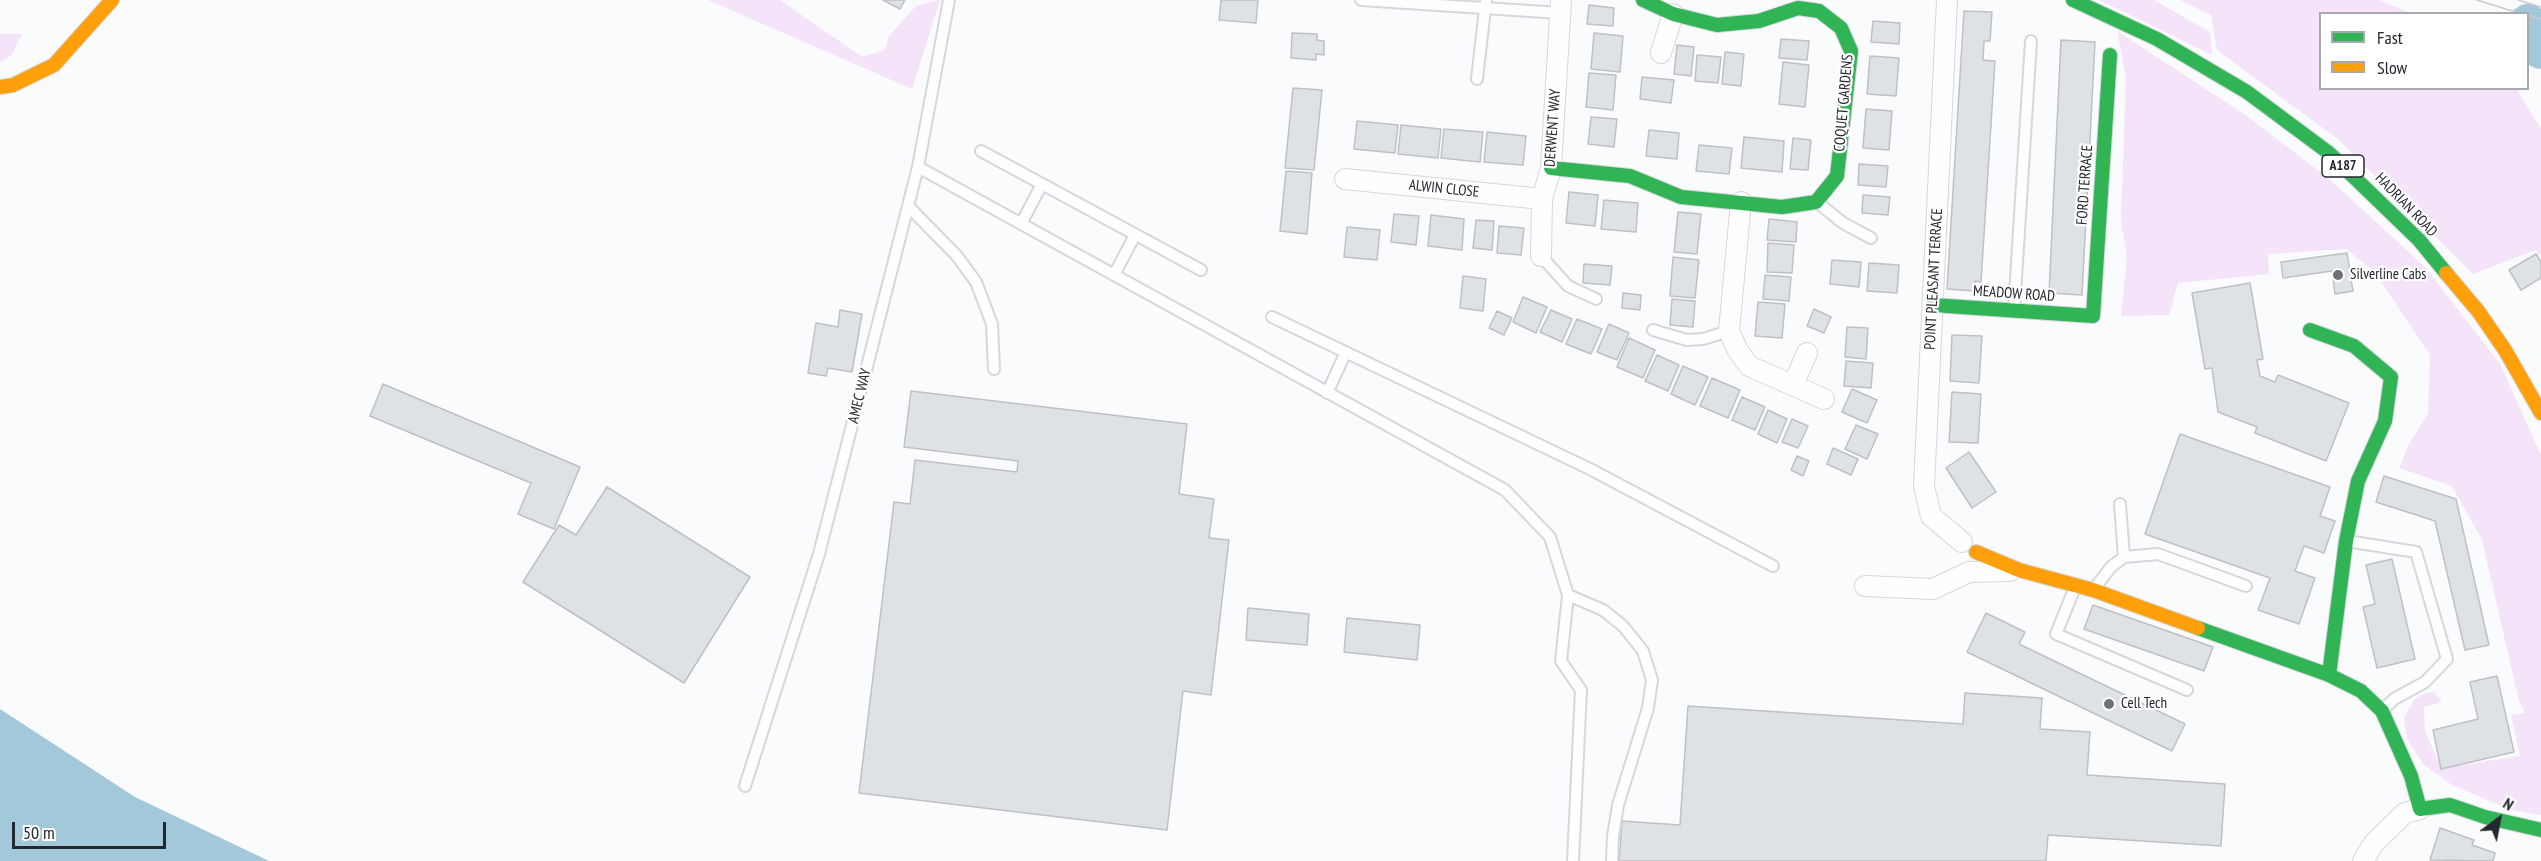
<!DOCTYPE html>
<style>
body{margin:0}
#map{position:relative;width:2541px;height:861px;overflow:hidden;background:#fafbfd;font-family:"PT Sans Narrow",sans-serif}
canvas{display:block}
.legend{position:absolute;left:2319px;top:12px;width:210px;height:78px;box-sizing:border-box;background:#fff;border:2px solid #a8a9ac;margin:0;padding:8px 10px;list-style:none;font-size:18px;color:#25272f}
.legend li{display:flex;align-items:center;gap:12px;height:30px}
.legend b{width:30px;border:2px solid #a8a9ac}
.north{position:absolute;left:2469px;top:789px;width:60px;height:60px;-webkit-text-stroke:4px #fff;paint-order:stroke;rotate:32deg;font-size:16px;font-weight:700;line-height:24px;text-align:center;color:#25272f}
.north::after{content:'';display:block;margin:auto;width:21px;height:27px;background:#25272f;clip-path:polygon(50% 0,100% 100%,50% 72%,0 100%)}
.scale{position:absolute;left:12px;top:822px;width:154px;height:27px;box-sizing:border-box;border:3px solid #25272f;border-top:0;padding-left:8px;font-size:18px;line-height:21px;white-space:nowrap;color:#25272f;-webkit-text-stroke:4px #fff;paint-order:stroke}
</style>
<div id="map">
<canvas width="2541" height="861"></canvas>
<ul class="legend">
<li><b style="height:8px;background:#30b455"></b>Fast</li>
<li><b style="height:8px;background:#ff9f0a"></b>Slow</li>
</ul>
<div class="north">N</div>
<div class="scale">50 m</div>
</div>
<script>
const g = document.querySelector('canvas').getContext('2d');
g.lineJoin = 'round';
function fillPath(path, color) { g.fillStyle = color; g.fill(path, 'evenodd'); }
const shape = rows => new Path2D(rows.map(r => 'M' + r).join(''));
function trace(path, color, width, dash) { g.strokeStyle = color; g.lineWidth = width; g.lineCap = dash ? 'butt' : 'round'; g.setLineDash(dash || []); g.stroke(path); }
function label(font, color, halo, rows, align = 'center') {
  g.font = font + ' "PT Sans Narrow",sans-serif'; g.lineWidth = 4.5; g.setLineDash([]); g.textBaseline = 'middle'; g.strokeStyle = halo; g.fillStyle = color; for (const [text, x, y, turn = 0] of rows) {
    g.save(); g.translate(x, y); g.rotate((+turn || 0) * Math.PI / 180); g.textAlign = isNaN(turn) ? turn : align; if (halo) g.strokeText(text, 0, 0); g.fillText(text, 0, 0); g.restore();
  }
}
const green = shape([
 [708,0,780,0,862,57,885,50,889,36,916,6,940,0,912,89],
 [2099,0,2154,0,2210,32,2212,55],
 [2180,0,2379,0,2410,13,2320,14,2320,88,2519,89,2519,93,2541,129,2541,257,2536,250,2473,274,2339,140,2217,50,2211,15],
 [2117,31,2244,114,2328,178,2426,268,2500,364,2541,455,2541,815,2511,810,2452,785,2423,764,2407,739,2404,718,2414,700,2425,693,2434,692,2442,702,2424,707,2425,731,2441,768,2520,756,2511,715,2525,713,2519,701,2482,540,2452,486,2399,468,2409,444,2428,413,2430,355,2375,272,2346,249,2268,254,2269,274,2178,283,2169,315,2121,316,2127,256,2121,222,2126,77],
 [0,34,22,34,12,55,0,62]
]);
const water = shape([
 [0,709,135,797,269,861,0,861]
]);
const river = shape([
 [2528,23,2541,50]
]);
const building = shape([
 [883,0,905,0,900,9,883,0],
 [1221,0,1258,0,1256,23,1219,20,1221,0],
 [1589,5,1614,8,1613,26,1587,24,1589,5],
 [1964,11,1992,12,1990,41,1984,41,1983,60,1995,61,1981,282,1975,281,1974,291,1947,289,1964,11],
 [1873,21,1900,23,1899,44,1871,42,1873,21],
 [1292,33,1317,34,1317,40,1324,41,1324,55,1316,54,1316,60,1291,58,1292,33],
 [1594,33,1623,36,1620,72,1591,69,1594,33],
 [1781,39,1809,41,1807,60,1779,58,1781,39],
 [2061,40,2095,42,2082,295,2049,293,2061,40],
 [1677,45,1694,47,1691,76,1674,74,1677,45],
 [1725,52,1744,54,1741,86,1722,84,1725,52],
 [1697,55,1721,57,1718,83,1695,81,1697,55],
 [1870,56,1899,58,1896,96,1867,94,1870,56],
 [1783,62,1809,65,1805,107,1779,104,1783,62],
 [1589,73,1616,75,1613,110,1586,107,1589,73],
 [1642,77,1674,80,1671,103,1640,99,1642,77],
 [1293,88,1322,90,1314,170,1285,168,1293,88],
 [1866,109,1892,111,1889,150,1863,148,1866,109],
 [1591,117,1617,119,1614,147,1588,144,1591,117],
 [1357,121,1398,125,1395,153,1354,149,1357,121],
 [1401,125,1441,129,1438,158,1398,154,1401,125],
 [1444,129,1483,132,1480,162,1441,158,1444,129],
 [1649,130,1679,133,1677,159,1646,156,1649,130],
 [1487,132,1526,136,1523,165,1484,162,1487,132],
 [1744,137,1784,141,1782,172,1741,168,1744,137],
 [1793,138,1811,140,1808,170,1790,169,1793,138],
 [1699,145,1732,148,1729,174,1696,171,1699,145],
 [1859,164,1888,166,1886,187,1858,185,1859,164],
 [1286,171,1312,173,1307,234,1280,231,1286,171],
 [1569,192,1598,195,1595,226,1566,223,1569,192],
 [1863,195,1890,197,1888,215,1862,213,1863,195],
 [1604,200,1638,203,1636,232,1601,229,1604,200],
 [1678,212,1701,214,1697,254,1674,252,1678,212],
 [1394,214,1419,216,1416,245,1391,242,1394,214],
 [1431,215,1464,219,1462,250,1428,246,1431,215],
 [1769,219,1797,222,1796,242,1767,240,1769,219],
 [1476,220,1494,221,1492,250,1473,248,1476,220],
 [1499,226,1524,228,1521,255,1497,253,1499,226],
 [1347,227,1380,230,1377,260,1344,257,1347,227],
 [1768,243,1794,245,1792,273,1767,272,1768,243],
 [2347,253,2353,291,2335,294,2332,271,2283,278,2281,262,2347,253],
 [2536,254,2541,262,2541,278,2521,290,2509,270,2536,254],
 [1673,257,1699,260,1695,298,1670,296,1673,257],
 [1832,260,1861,262,1859,287,1830,284,1832,260],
 [1869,263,1899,265,1897,293,1867,291,1869,263],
 [1584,264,1612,266,1610,285,1583,283,1584,264],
 [1765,275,1791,277,1789,301,1763,299,1765,275],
 [1463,276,1486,279,1483,311,1460,308,1463,276],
 [2250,283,2263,359,2257,360,2260,376,2275,382,2278,375,2349,403,2326,461,2255,433,2257,427,2218,412,2212,368,2205,369,2192,293,2250,283],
 [1623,293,1641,295,1640,310,1622,308,1623,293],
 [1523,297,1547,307,1536,333,1513,322,1523,297],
 [1672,299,1695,301,1693,327,1670,325,1672,299],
 [1758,302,1785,304,1782,338,1755,336,1758,302],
 [1814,309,1831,317,1824,333,1807,326,1814,309],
 [840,310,862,314,852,372,828,368,826,376,808,373,816,323,838,327,840,310],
 [1551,310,1572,319,1562,342,1540,332,1551,310],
 [1497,311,1512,318,1504,335,1489,328,1497,311],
 [1577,319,1602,329,1591,354,1566,344,1577,319],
 [1609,324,1629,333,1617,360,1597,352,1609,324],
 [1847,327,1868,328,1866,359,1845,357,1847,327],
 [1952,335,1982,336,1979,383,1950,381,1952,335],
 [1629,338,1655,350,1643,378,1617,367,1629,338],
 [1657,355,1679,365,1668,391,1645,381,1657,355],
 [1846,361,1873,363,1871,388,1844,386,1846,361],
 [1683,366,1708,377,1695,405,1671,394,1683,366],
 [1712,378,1740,390,1728,418,1700,406,1712,378],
 [383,384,580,467,554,529,518,514,531,483,370,416,383,384],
 [1852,389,1877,400,1867,423,1842,412,1852,389],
 [911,391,1187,424,1179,494,1214,499,1209,538,1229,540,1211,695,1183,691,1167,830,859,793,894,502,910,504,915,460,1017,472,1018,461,904,447,911,391],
 [1952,392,1981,394,1978,443,1949,442,1952,392],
 [1742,397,1765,407,1755,430,1732,420,1742,397],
 [1768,410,1787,419,1777,443,1758,434,1768,410],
 [1792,419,1808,426,1798,448,1782,442,1792,419],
 [1856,425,1878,434,1867,459,1845,449,1856,425],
 [2180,434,2330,487,2320,516,2335,521,2324,553,2304,546,2295,571,2315,578,2299,624,2258,610,2270,578,2145,534,2180,434],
 [1833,448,1858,459,1851,475,1827,464,1833,448],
 [1969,452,1996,492,1972,508,1946,468,1969,452],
 [1797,456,1809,461,1803,476,1791,470,1797,456],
 [2384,476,2456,499,2489,645,2465,650,2435,521,2376,502,2384,476],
 [607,487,750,577,684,683,523,582,559,525,576,535,607,487],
 [2392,559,2415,659,2377,668,2363,607,2375,604,2366,565,2392,559],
 [2093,605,2213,647,2204,671,2084,629,2093,605],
 [1248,608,1309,614,1307,645,1246,640,1248,608],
 [1986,613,2025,632,2019,644,2185,724,2172,751,1967,652,1986,613],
 [1347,618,1420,625,1417,660,1344,652,1347,618],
 [2497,676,2514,752,2441,769,2433,730,2478,719,2470,682,2497,676],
 [1965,693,2042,698,2040,729,2090,732,2087,775,2225,784,2221,846,2048,835,2046,861,1619,861,1622,821,1680,825,1688,706,1963,724,1965,693],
 [2440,828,2474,840,2472,845,2495,853,2493,861,2430,860,2440,828]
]);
const lane = shape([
 [1361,0,1560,13],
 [1477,79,1486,0],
 [981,151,1201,270],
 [918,167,1505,490,1550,537,1568,595,1561,661,1581,690,1573,861],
 [1817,202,1843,223,1871,238],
 [908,206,957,256,976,282,992,324,994,369],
 [1021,224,1042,184],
 [1541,256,1568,286,1596,299],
 [1114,275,1135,235],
 [2014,310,2031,41],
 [1272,317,1590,469,1773,566],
 [1653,330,1687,340,1703,339,1729,331],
 [1327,393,1346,352],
 [2347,541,2416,552,2447,659,2425,682,2394,699,2382,711],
 [2124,557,2158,554,2246,586],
 [2076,585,2056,634,2187,690],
 [2094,589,2111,567,2124,557,2120,504],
 [1568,595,1603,610,1623,626,1643,651,1652,680,1648,708,1618,805,1613,836,1612,861],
 [745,786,819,554,918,167,949,0]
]);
const street = shape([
 [1947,0,1924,486,1931,516,1962,542],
 [1661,53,1673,14],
 [1345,179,1542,199],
 [1741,202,1729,331,1737,349,1749,366,1824,399],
 [1541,256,1542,199,1551,168,1561,0],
 [1793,385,1807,353],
 [1865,586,1933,589,1969,572,2010,571],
 [2363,861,2374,843,2405,813,2420,809]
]);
const fast = shape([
 [2073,0,2157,39,2247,92,2329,153,2419,240,2446,273],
 [1551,168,1630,176,1681,197,1782,207,1816,202,1837,176,1851,51,1841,28,1819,11,1798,8,1759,21,1717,25,1673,14,1643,0],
 [1933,305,2093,316,2110,55],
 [2310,330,2354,346,2391,377,2385,421,2358,481,2346,541,2329,675],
 [2198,628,2329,675,2361,691,2382,711,2411,776,2420,809,2450,805,2485,817,2541,830]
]);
const slow = shape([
 [0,87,13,85,54,65,112,0],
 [2446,273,2478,311,2505,350,2541,413],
 [1976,552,2019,570,2093,590,2198,628]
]);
const tram = shape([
 [2477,0,2522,14],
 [2518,0,2541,7],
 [2528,15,2541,19]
]);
const markers = [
 [2338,275,6,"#707177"],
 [2109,704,6,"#707177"]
];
const shields = [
 [2343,166,42]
];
const shieldNames = [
 ["A187",2343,166]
];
const streetNames = [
 ["COQUET GARDENS",1844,103,-85],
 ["DERWENT WAY",1553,128,-86],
 ["FORD TERRACE",2085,185,-86],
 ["ALWIN CLOSE",1444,189,6],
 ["HADRIAN ROAD",2406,205,46],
 ["POINT PLEASANT TERRACE",1934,279,-87],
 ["MEADOW ROAD",2014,294,4],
 ["AMEC WAY",860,396,-76]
];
const poiNames = [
 ["Silverline Cabs",2350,275],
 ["Cell Tech",2121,704]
];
fillPath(green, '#f4e3f9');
fillPath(water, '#a2c8da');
trace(river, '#a2c8da', 38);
fillPath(building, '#dee2e6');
trace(building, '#bec0c4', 1.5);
trace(lane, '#d6d7dc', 14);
trace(street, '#d6d7dc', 22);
trace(fast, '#d6d7dc', 16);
trace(slow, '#d6d7dc', 16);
trace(lane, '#fefeff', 10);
trace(street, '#fefeff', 20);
trace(fast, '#30b455', 14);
trace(slow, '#ff9f0a', 14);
trace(tram, '#cbcbcd', 1.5);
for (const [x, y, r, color] of markers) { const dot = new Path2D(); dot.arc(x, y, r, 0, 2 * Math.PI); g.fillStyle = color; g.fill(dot); trace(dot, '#fff', 2); }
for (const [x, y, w] of shields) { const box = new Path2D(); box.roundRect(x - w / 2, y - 11, w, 22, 4.5); g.fillStyle = '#fff'; g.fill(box); trace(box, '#25272f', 1.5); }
label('bold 14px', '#25272f', null, shieldNames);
label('15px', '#25272f', '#fff', streetNames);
label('15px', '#25272f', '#fff', poiNames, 'left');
</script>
